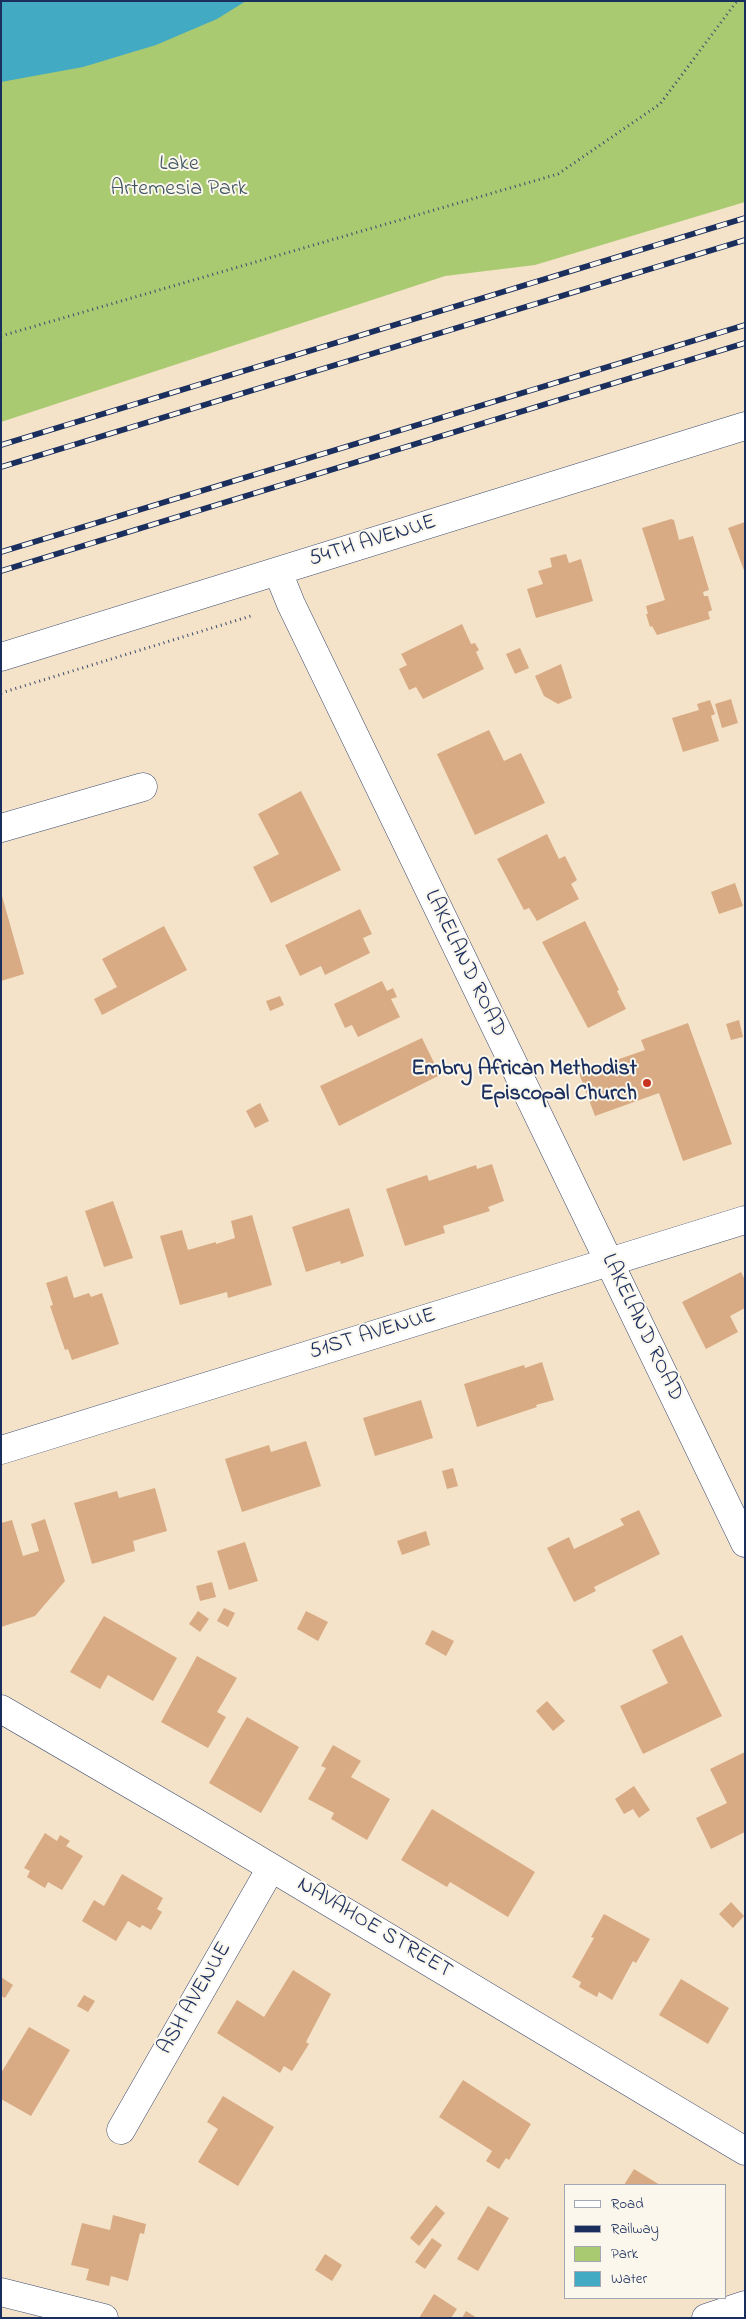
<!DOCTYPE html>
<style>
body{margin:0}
#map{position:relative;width:746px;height:2319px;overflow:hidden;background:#f4e3c8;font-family:"Indie Flower",sans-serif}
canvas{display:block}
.frame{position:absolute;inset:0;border:2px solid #1b2f5e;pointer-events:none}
.legend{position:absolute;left:564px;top:2184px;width:162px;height:115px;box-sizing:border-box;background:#fbf7ec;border:1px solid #a1a7b3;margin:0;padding:6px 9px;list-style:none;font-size:15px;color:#1b2f5e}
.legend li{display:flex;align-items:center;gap:10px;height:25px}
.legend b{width:25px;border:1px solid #a1a7b3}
</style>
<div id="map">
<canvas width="746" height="2319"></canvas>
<div class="frame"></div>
<ul class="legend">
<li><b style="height:6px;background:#fff"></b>Road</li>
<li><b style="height:6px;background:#1b2f5e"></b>Railway</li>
<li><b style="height:14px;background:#aaca72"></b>Park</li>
<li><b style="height:14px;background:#43aac3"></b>Water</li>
</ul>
</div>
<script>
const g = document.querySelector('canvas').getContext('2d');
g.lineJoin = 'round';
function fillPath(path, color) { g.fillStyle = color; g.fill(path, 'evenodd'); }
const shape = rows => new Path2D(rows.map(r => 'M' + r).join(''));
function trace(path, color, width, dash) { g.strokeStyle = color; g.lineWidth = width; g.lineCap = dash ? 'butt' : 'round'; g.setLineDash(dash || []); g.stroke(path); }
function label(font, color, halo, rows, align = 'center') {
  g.font = font + ' "Indie Flower",sans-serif'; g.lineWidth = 4; g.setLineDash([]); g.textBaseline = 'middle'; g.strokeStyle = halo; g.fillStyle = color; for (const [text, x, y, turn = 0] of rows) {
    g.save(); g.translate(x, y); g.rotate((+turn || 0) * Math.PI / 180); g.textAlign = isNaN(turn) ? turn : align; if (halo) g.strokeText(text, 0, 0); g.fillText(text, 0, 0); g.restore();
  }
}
const green = shape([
 [1,1,745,1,745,202,535,265,445,276,1,422]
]);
const water = shape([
 [1,1,246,1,217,19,156,45,83,67,1,82]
]);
const building = shape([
 [671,519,674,520,679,540,693,536,709,590,703,592,704,596,708,596,712,610,708,612,710,619,657,635,652,626,650,627,646,614,648,614,646,606,665,600,642,528],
 [745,522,745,573,728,528],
 [566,554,569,563,581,559,593,601,536,618,527,589,543,584,538,571,552,567,550,558],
 [462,624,471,644,475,643,479,650,476,652,484,669,423,699,416,687,409,690,399,669,407,665,401,654],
 [520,648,529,668,515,674,506,654],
 [561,664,572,698,558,704,544,696,535,676],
 [731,699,738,723,722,728,715,704],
 [710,700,715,714,711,716,719,741,683,752,672,718,699,710,697,704],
 [489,730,504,761,521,753,545,803,475,835,437,754],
 [301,791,341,870,271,903,253,867,279,854,258,814],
 [547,834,559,859,565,856,577,880,571,884,579,899,537,921,529,908,524,910,497,859],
 [735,883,743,906,719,914,711,892],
 [2,896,24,974,1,981,1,897],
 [360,909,372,934,363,938,370,953,325,975,321,966,300,976,285,945],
 [585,921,619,990,617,991,626,1009,588,1028,542,942],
 [164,926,187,970,102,1015,94,999,117,987,102,959],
 [382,981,387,991,393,988,397,997,391,999,400,1017,358,1037,352,1025,345,1028,334,1004],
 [280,996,284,1005,270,1011,266,1001],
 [739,1020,743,1037,731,1040,726,1024],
 [688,1023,732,1144,683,1161,659,1093,595,1116,579,1073,645,1050,641,1040],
 [422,1038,440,1075,339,1126,320,1086],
 [260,1103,269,1121,255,1128,246,1111],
 [492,1164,504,1201,488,1207,490,1211,443,1226,445,1233,405,1246,386,1189,427,1175,429,1181,476,1165,477,1169],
 [113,1201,133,1258,104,1267,85,1211],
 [349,1208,364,1256,341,1264,340,1261,306,1272,292,1227],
 [252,1215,272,1285,228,1298,227,1292,180,1305,160,1236,182,1230,188,1250,216,1242,216,1244,235,1238,231,1221],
 [741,1272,745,1280,745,1308,730,1316,738,1332,706,1349,682,1302],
 [67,1276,74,1298,89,1293,91,1297,102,1293,119,1344,72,1360,68,1349,65,1350,50,1306,53,1305,46,1283],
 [542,1362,554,1400,536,1405,537,1407,477,1427,464,1384,524,1365,525,1368],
 [421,1400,433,1438,375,1456,363,1418],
 [306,1441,321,1486,242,1512,225,1459,269,1445,271,1452],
 [453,1468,458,1486,447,1489,442,1471],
 [155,1488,167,1531,133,1541,135,1551,92,1564,74,1503,117,1491,119,1498],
 [639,1510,660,1554,594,1587,596,1591,574,1602,547,1548,569,1537,574,1549,624,1525,620,1519],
 [45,1519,65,1581,35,1616,1,1627,1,1523,12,1520,23,1556,39,1551,31,1524],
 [426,1531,430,1545,402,1555,397,1541],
 [245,1542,258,1581,229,1590,217,1551],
 [212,1582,216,1597,200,1601,196,1586],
 [224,1608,235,1613,228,1627,217,1621],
 [198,1611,209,1619,200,1632,189,1624],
 [306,1611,328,1622,318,1641,297,1629],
 [104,1616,177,1658,153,1701,108,1675,100,1689,70,1672],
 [432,1630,454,1641,446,1656,425,1644],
 [682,1635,722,1716,643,1754,620,1706,668,1683,652,1650],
 [197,1656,237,1678,217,1712,226,1717,208,1748,161,1722],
 [547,1701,565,1721,553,1731,536,1711],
 [247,1717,299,1747,261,1813,209,1783],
 [333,1745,361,1761,351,1777,390,1799,367,1840,331,1819,334,1813,308,1799,326,1768,321,1766],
 [745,1752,745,1832,711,1849,696,1818,727,1803,710,1769],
 [634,1786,650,1810,639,1818,633,1809,624,1814,615,1799],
 [432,1809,535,1872,508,1917,450,1882,447,1887,401,1860],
 [45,1833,57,1841,60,1835,70,1841,66,1846,83,1856,62,1890,48,1882,45,1888,27,1877,30,1871,24,1868],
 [122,1874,163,1898,157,1909,162,1912,151,1930,142,1925,140,1928,128,1921,116,1941,82,1921,94,1900,104,1906],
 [731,1902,744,1916,733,1928,719,1914],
 [604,1914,650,1939,636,1963,633,1961,612,2000,599,1992,597,1997,579,1987,581,1982,572,1977,594,1938,591,1937],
 [293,1970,331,1994,306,2042,309,2044,292,2071,284,2066,280,2073,217,2033,237,2000,264,2017],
 [1,1977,13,1985,5,1998,1,1996],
 [681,1979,729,2008,708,2044,659,2015],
 [84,1995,95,2001,88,2012,77,2006],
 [29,2027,70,2050,31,2116,1,2099,1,2073],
 [463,2080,531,2124,509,2160,506,2158,499,2169,486,2161,492,2151,439,2117],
 [223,2096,274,2127,238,2186,198,2162,218,2129,207,2122],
 [634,2169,660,2185,624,2185],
 [436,2205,445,2213,419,2246,410,2238],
 [488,2206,509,2218,478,2271,457,2259],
 [113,2215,146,2224,144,2234,140,2233,128,2281,111,2276,109,2286,86,2280,89,2269,71,2265,82,2223,110,2230],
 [432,2238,442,2245,425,2269,415,2262],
 [325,2254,342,2265,332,2281,315,2270],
 [434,2294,457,2309,451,2318,419,2318],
 [466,2311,477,2318,462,2318]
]);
const path = shape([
 [1,336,558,174,660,104,737,1],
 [1,693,254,615]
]);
const minor = shape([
 [278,572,291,604,745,1543],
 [1,657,745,426],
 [1,828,143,787],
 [1,1450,745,1220],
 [1,1709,195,1822,745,2151],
 [121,2130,271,1868],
 [1,2292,104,2318],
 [706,2318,745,2305]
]);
const rail = shape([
 [1,445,745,218],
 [1,467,745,240],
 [1,552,745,325],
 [1,571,745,343]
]);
const markers = [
 [647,1083,5,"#c8321e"]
];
const parkNames = [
 ["Lake",179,165],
 ["Artemesia Park",179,190]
];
const streetNames = [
 ["54TH AVENUE",373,542,-17],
 ["LAKELAND ROAD",464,964,64],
 ["LAKELAND ROAD",641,1328,64],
 ["51ST AVENUE",373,1335,-17],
 ["NAVAHOE STREET",374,1929,31],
 ["ASH AVENUE",196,1999,-60]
];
const poiNames = [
 ["Embry African Methodist",637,1070],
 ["Episcopal Church",637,1095]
];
fillPath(green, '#aaca72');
fillPath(water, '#43aac3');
fillPath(building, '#d8ab84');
trace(minor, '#3c4a6e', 29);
trace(path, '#3c4a6e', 3, [1, 4]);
trace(minor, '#fff', 28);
trace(rail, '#1b2f5e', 5.5);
trace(rail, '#fbf7ec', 4, [11]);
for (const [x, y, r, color] of markers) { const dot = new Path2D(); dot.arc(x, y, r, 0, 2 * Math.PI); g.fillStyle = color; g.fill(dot); trace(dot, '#fbf7ec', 2); }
label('22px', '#3f5663', '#fbf7ec', parkNames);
label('22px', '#1b2f5e', '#fbf7ec', streetNames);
label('bold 22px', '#1b2f5e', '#fbf7ec', poiNames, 'right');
</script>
